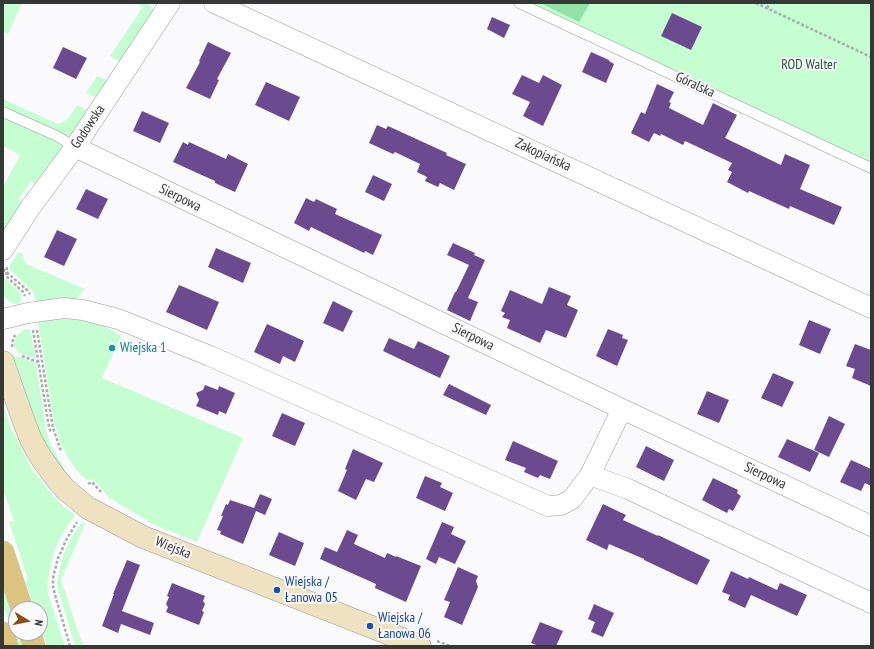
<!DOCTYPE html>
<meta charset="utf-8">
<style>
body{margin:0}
#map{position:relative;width:874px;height:649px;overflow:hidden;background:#fafafd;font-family:"PT Sans Narrow",sans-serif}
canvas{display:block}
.frame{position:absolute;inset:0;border:4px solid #363737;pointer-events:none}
.north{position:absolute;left:8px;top:601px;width:40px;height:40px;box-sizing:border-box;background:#fafafd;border:1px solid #acacae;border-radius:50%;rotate:100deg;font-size:11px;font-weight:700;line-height:16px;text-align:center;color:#363737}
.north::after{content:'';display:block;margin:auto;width:14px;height:18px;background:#8e4d17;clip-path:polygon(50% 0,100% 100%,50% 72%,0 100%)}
</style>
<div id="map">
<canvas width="874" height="649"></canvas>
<div class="frame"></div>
<div class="north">N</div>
</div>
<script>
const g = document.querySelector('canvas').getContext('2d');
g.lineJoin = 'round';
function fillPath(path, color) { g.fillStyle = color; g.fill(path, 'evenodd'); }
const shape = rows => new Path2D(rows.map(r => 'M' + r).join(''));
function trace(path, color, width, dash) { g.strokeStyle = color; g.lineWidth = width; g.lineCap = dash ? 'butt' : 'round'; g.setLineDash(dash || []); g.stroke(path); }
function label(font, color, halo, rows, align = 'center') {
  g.font = font + ' "PT Sans Narrow",sans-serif'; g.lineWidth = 4; g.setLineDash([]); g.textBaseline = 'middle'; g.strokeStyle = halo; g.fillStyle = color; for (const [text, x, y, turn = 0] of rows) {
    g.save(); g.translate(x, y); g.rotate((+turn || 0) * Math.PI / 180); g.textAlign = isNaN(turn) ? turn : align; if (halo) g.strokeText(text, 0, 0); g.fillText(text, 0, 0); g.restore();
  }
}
const green = shape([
 [3,3,22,3,8,34,3,32],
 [136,3,147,3,149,4,154,10,123,64,110,56,143,7],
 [528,3,871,3,871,163],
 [97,76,110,81,95,97,86,93],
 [3,99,58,124,68,119,77,105,88,111,69,138,3,107],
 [3,116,56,140,63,147,37,186,31,181,18,200,23,203,3,233,3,187,20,155,3,146],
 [18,253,22,253,26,264,85,289,75,300,36,303,33,291,10,270,10,265],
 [3,276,20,293,21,297,20,305,10,302,3,295],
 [76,317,100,323,121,336,102,378,243,438,197,542,150,523,145,519,109,498,100,486,92,479,86,480,75,468,67,456,60,442,54,423,38,321],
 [25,329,30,330,36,359,19,353,16,349,14,345,16,337,19,334],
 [10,354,36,363,46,431,50,443,56,454,68,475,65,474,47,447,34,420],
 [3,405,10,426,33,471,48,490,63,506,75,515,66,528,58,542,53,556,47,583,48,594,65,646,47,646,40,625,40,609,35,609,25,581,28,579,9,522,14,521,3,489],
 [82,522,85,524,61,580,83,646,75,646,58,589,57,583,60,568,63,556,73,534],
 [3,584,16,624,16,633,19,633,23,646,17,646,3,604]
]);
const forest = shape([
 [540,3,590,3,579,22]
]);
const building = shape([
 [672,13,702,27,691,50,661,36],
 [492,17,510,25,504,38,487,29],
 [208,42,231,53,217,79,219,80,210,99,186,88,200,62,199,61],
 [63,47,87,58,76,79,53,68],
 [591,52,609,60,609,61,614,64,606,83,582,72],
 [522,75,539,83,543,75,562,85,543,126,523,116,530,102,512,94],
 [266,82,300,97,289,121,255,105],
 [657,84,674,92,669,102,671,103,669,108,703,125,713,103,737,115,725,138,781,165,785,154,810,165,800,189,842,207,834,225,790,206,789,209,749,191,748,193,727,182,732,172,728,170,732,163,685,141,683,145,661,134,660,136,654,133,649,142,631,133,641,112,645,114],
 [142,111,169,123,160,143,133,131],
 [377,125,386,129,388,126,447,153,446,155,466,164,454,190,440,183,438,187,425,181,427,177,417,172,420,164,395,152,393,154,369,143],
 [183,142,188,145,189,142,226,159,228,154,248,164,235,192,215,183,215,181,173,162],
 [373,175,392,184,384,201,365,192],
 [86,189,108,199,98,219,76,209],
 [306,198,314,202,316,199,337,209,335,214,382,235,373,255,365,251,364,253,311,227,309,231,294,223],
 [57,230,77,239,64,266,44,257],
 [453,243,475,253,474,255,485,260,468,298,478,302,470,321,447,310,455,292,456,292,469,265,447,255],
 [216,248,251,263,243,283,208,267],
 [179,285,219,302,207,330,166,312],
 [549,287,571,296,567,305,578,310,566,338,546,330,540,343,507,328,510,320,502,317,505,313,501,311,510,290,542,304],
 [333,301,353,311,343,332,323,323],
 [809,320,831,329,820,354,799,345],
 [267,324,304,341,295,362,283,356,280,364,254,352],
 [608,329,623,335,622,338,628,340,617,366,596,356],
 [389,338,414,349,418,341,450,356,440,378,383,351],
 [855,344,871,350,871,386,852,378,855,369,846,366],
 [773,373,794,382,782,407,761,398],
 [449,384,491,405,486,415,443,395],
 [205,385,218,390,219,386,235,393,226,414,219,411,218,415,196,406,199,400,196,393,203,390],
 [707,391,729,400,719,423,697,414],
 [282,413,305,423,295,446,272,436],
 [829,416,845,424,829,457,814,450],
 [787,439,819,453,810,472,778,457],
 [513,441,558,461,550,479,540,475,538,478,524,472,526,468,505,460],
 [646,446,674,460,664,481,636,467],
 [353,449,383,463,374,482,366,479,356,500,338,491,347,470,345,469],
 [851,460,871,469,871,486,865,483,861,491,840,482],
 [425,476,442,483,440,487,453,493,445,511,416,498],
 [713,478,738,490,737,493,741,496,733,511,729,509,727,513,702,500],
 [260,494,272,499,265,515,256,511,243,544,220,534,221,531,217,530,223,516,221,516,226,504,228,505,230,500,254,508],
 [603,504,626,515,623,520,658,536,658,535,710,560,697,585,644,560,644,559,609,544,607,550,586,540],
 [442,522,454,527,451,534,466,541,455,564,439,557,436,564,426,559],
 [347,530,358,535,354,544,385,558,387,553,396,557,396,556,421,566,406,602,375,588,376,584,320,559,325,547,337,552],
 [279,532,304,543,295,566,269,555],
 [127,560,140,565,122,611,154,623,150,635,121,624,118,633,102,626,114,594,113,594],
 [458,567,478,576,476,581,478,587,462,625,444,617,450,602,444,600],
 [731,571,748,579,749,577,777,590,780,583,807,595,797,616,751,595,745,608,728,600,730,595,722,592],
 [172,583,205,596,203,601,205,604,202,611,204,612,199,625,166,612,168,607,166,604,169,597,167,596],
 [594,604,614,613,603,637,591,632,595,622,588,619],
 [540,622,563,631,556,646,539,646,531,643]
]);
const path = shape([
 [756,3,871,57],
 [767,8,770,3],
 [7,267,6,276,23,292,25,296],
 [3,269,27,290,30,294],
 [33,330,49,427,51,433],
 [37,330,53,428,61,451],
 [12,347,13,340,15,335],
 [22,356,38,362],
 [88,484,92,482,102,493],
 [437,641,450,646],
 [70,646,55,595,53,586,53,578,58,558,62,550,66,540,77,522]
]);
const lane = shape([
 [519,3,871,168],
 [3,112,57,136,75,147]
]);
const street = shape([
 [214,3,871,308],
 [75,147,622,409,871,526],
 [3,250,30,208,75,147,170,3],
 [3,319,28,313,64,308,83,310,118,319,210,356,548,506,561,505,572,499,590,475,622,409],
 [590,475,628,489,871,603]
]);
const secondary = shape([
 [3,362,24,422,31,440,42,459,55,477,65,489,88,508,126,528,143,537,420,646]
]);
const primary = shape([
 [3,552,22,609],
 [3,633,7,646],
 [30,633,34,646]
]);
const markers = [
 [112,348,4,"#0f9aa8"],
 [277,590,4,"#1a4fb4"],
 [370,626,4,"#1a4fb4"]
];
const parkNames = [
 ["ROD Walter",809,65]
];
const streetNames = [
 ["Góralska",695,85,25],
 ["Godowska",88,127,-56],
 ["Zakopiańska",543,155,25],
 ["Sierpowa",180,198,26],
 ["Sierpowa",473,337,26],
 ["Sierpowa",765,476,25],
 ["Wiejska",173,548,22]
];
const cultureNames = [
 ["Wiejska 1",120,348]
];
const transitNames = [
 ["Wiejska /",285,582],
 ["Łanowa 05",285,598],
 ["Wiejska /",378,618],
 ["Łanowa 06",378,634]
];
fillPath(green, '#c4fed1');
fillPath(forest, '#92e2a7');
fillPath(building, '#6c4a8f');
trace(lane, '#98999b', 11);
trace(street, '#98999b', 21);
trace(secondary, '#98999b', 23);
trace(primary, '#d7d7d7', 23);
trace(path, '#acadaf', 2.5, [3, 2]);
trace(lane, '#fff', 10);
trace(street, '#fff', 20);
trace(secondary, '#eee2c0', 22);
trace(primary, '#dcc480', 22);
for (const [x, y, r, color] of markers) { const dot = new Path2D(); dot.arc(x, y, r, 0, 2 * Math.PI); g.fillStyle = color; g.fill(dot); trace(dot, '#fafafd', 1.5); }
label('14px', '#1f5832', '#fafafd', parkNames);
label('14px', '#363737', '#fafafd', streetNames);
label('14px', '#0d838f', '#fafafd', cultureNames, 'left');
label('14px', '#164399', '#fafafd', transitNames, 'left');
</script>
